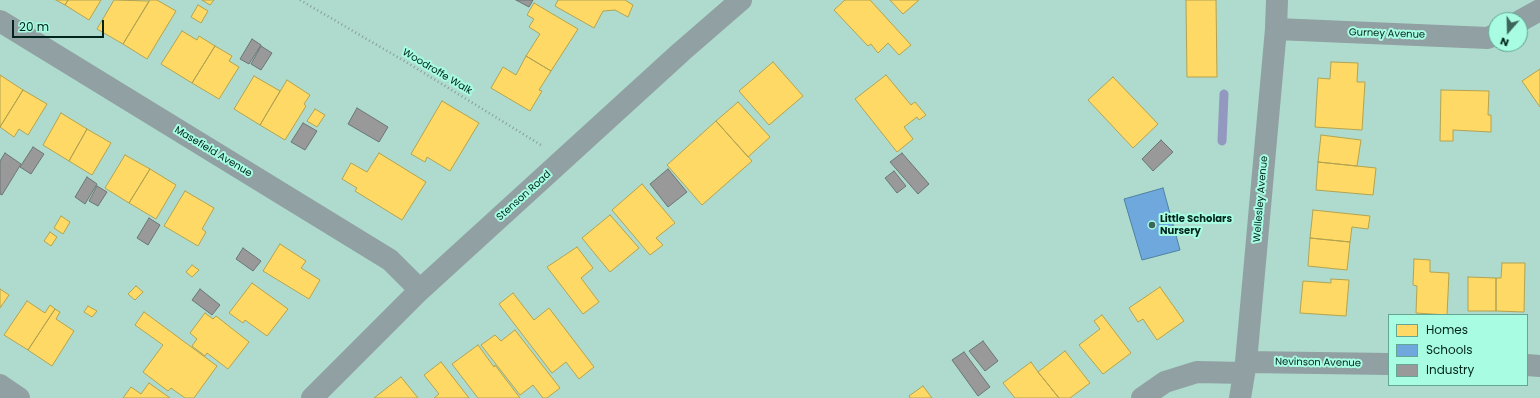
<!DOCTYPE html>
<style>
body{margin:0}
#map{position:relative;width:1540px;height:398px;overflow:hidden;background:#aedbcd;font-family:Poppins,sans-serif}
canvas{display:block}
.legend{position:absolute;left:1388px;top:314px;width:140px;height:72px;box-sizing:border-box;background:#a7fce2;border:1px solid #64a693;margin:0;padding:5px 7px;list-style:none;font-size:12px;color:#00251c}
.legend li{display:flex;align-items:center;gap:8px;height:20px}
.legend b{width:20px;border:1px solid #64a693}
.north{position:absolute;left:1488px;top:12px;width:40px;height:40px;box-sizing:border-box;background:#a7fce2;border:1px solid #64a693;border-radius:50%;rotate:200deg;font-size:11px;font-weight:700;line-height:16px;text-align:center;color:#00251c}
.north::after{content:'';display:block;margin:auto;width:14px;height:18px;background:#3d655a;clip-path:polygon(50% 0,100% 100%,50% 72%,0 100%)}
.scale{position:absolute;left:12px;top:20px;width:92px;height:18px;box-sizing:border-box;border:2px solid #00251c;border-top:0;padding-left:5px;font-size:12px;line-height:14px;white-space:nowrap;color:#00251c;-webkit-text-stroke:3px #a7fce2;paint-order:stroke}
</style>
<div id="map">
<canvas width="1540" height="398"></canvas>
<ul class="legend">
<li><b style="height:11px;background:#ffd966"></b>Homes</li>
<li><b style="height:11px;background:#6fa8dc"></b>Schools</li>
<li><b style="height:11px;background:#999"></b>Industry</li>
</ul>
<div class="north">N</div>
<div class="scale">20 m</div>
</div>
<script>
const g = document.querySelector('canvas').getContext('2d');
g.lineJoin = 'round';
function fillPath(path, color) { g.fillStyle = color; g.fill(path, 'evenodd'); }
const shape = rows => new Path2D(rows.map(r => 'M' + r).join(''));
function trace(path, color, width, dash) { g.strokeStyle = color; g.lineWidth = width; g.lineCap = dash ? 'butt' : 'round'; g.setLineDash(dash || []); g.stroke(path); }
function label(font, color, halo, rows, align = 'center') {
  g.font = font + ' Poppins,sans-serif'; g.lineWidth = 4; g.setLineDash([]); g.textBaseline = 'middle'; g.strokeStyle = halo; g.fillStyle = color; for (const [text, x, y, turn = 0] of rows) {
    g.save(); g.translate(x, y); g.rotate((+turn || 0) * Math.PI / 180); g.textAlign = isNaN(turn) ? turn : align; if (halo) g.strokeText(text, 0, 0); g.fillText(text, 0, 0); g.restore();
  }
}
const homes = shape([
 [56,0,68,0,65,5,56,0],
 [68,0,101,0,89,20,65,5,68,0],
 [114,0,149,1,123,44,97,29,114,0],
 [157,0,176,11,147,59,123,44,150,0,157,0],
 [202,0,214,0,210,5,202,0],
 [558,0,625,0,633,5,628,17,615,10,603,11,594,28,555,6,558,0],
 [845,0,870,0,911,45,899,55,888,43,878,53,871,44,868,46,834,10,845,0],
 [890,0,919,0,903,14,890,0],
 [1186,0,1216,0,1217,77,1187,77,1186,0],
 [534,3,578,29,551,71,526,56,540,34,529,27,534,19,527,15,534,3],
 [198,5,208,11,201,23,191,17,198,5],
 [182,31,197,40,199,36,215,46,192,83,161,64,182,31],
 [215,46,232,56,229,61,239,67,219,99,192,83,215,46],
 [526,56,551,71,539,90,542,91,530,111,491,88,503,67,516,75,526,56],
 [773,62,803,96,769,125,739,91,773,62],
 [1331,62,1358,63,1357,82,1365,82,1362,130,1315,127,1318,78,1330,79,1331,62],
 [1540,69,1540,107,1522,81,1540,69],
 [0,75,23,90,0,127,0,75],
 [886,75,911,105,915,102,926,115,919,120,917,117,904,127,913,139,897,152,855,99,886,75],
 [254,76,280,91,260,125,234,109,254,76],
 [1113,77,1158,124,1133,148,1088,100,1113,77],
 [287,80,310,95,304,104,306,106,285,140,260,125,287,80],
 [23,90,47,104,28,135,19,129,14,137,0,127,23,90],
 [1441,90,1489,91,1488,115,1491,115,1491,132,1453,130,1453,141,1440,141,1441,90],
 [442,101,479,123,450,171,427,157,425,162,411,154,442,101],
 [738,102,770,137,748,157,716,121,738,102],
 [315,109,325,115,317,127,307,121,315,109],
 [61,113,87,129,69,161,43,145,61,113],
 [716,121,752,161,702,205,667,165,716,121],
 [87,129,111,143,92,175,69,161,87,129],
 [1321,135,1361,140,1357,166,1318,162,1321,135],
 [379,153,426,182,402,220,355,191,357,188,342,179,351,163,367,172,379,153],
 [125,155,150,169,129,203,105,188,125,155],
 [1318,162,1376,168,1373,195,1316,190,1318,162],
 [150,169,176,185,156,219,129,203,150,169],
 [642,184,675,223,656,238,663,245,650,255,612,210,642,184],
 [185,191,214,208,202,229,206,232,198,246,164,226,185,191],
 [1313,210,1370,216,1368,229,1352,227,1350,242,1310,238,1313,210],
 [610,215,639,248,610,272,582,238,610,215],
 [61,216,70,222,63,234,54,228,61,216],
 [50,232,57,237,51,246,44,241,50,232],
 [1310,238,1350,242,1347,270,1308,266,1310,238],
 [280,244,306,261,301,268,320,280,309,299,263,271,280,244],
 [577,247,593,268,581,278,599,302,583,314,547,267,577,247],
 [1414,259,1430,260,1430,272,1449,273,1447,315,1416,313,1417,286,1413,285,1414,259],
 [1502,263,1525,263,1524,312,1496,311,1496,278,1501,278,1502,263],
 [192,265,199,270,192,277,186,272,192,265],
 [1468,277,1496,278,1496,311,1468,311,1468,277],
 [1331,279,1349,280,1346,316,1300,313,1303,281,1331,283,1331,279],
 [252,283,288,309,267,336,245,320,243,323,229,313,252,283],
 [136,286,143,292,135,300,128,294,136,286],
 [1160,287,1184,321,1157,340,1143,319,1138,322,1129,308,1160,287],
 [0,289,9,295,0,308,0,289],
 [513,293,534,320,549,308,594,367,579,379,566,362,552,373,499,304,513,293],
 [27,301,45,313,50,305,55,309,28,350,4,335,27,301],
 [88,306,97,311,92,317,84,312,88,306],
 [55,309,60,312,56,319,74,331,52,366,28,350,55,309],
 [144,312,217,366,194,398,185,398,171,388,168,391,143,372,163,345,135,325,144,312],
 [205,313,213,319,216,316,249,342,228,369,207,353,205,356,192,346,197,339,190,333,205,313],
 [1102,315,1131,353,1103,374,1079,345,1100,329,1094,321,1102,315],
 [515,330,560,388,547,398,543,398,533,385,520,395,481,345,495,335,501,341,515,330],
 [478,345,494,367,495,365,520,398,478,398,452,364,478,345],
 [1065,351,1090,383,1070,398,1059,398,1038,372,1065,351],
 [441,362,469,398,434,398,439,394,424,375,441,362],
 [1031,362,1038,372,1059,398,1015,398,1003,383,1031,362],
 [401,377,418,398,374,398,401,377],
 [149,383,170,398,123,398,131,387,141,394,149,383],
 [923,386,932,398,910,398,909,396,923,386]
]);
const schools = shape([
 [1163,188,1180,250,1142,260,1124,199,1163,188]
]);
const industry = shape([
 [516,0,533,0,529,7,516,0],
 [252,39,261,45,249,64,240,59,252,39],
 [261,46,272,53,261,70,251,64,261,46],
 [357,108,388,127,379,142,348,124,357,108],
 [303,123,317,131,305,150,291,142,303,123],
 [1161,140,1173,152,1153,171,1142,159,1161,140],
 [33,147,44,154,31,174,20,167,33,147],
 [5,153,21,164,2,195,0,194,0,161,5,153],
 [902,153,929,184,918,194,890,162,902,153],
 [668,169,687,192,668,207,650,184,668,169],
 [894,171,906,186,897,193,885,178,894,171],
 [87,177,97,184,85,204,75,197,87,177],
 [97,186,107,192,98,206,89,201,97,186],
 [149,218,160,225,148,245,137,238,149,218],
 [243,248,261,261,253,271,236,259,243,248],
 [200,289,220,305,212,315,192,300,200,289],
 [983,341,998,361,985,371,969,351,983,341],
 [964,352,990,387,978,396,952,360,964,352]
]);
const stream = shape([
 [1222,141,1224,94]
]);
const path = shape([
 [300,0,406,62,541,145]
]);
const minor = shape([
 [0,21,390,260,420,290],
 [1520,21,1540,10],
 [1276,29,1488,38,1496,34],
 [1246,362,1389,364],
 [1527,365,1540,366],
 [0,385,19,398],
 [312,398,420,290,681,52,741,0],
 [1142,398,1165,382,1197,372,1244,373],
 [1240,398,1246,362,1276,29,1277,0]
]);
const markers = [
 [1152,225,4,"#3d655a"]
];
const streetNames = [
 ["Gurney Avenue",1387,34,2],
 ["Woodroffe Walk",437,72,31],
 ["Masefield Avenue",213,152,31],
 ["Stenson Road",524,196,-42],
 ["Wellesley Avenue",1261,199,-85],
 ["Nevinson Avenue",1318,363,1]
];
const poiNames = [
 ["Little Scholars",1160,219],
 ["Nursery",1160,231]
];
fillPath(homes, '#ffd966');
trace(homes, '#b2a350', 1);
fillPath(schools, '#6fa8dc');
trace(schools, '#4e81a2', 1);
fillPath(industry, '#999');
trace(industry, '#6b7674', 1);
trace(stream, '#9398c0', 9);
trace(path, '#889b9a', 2.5, [1, 3]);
trace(minor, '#91a0a2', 22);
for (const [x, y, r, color] of markers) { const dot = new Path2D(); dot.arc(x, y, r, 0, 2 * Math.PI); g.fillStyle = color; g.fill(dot); trace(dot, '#a7fce2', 1.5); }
label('10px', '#00251c', '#a7fce2', streetNames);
label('bold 10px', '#00251c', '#a7fce2', poiNames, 'left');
</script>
